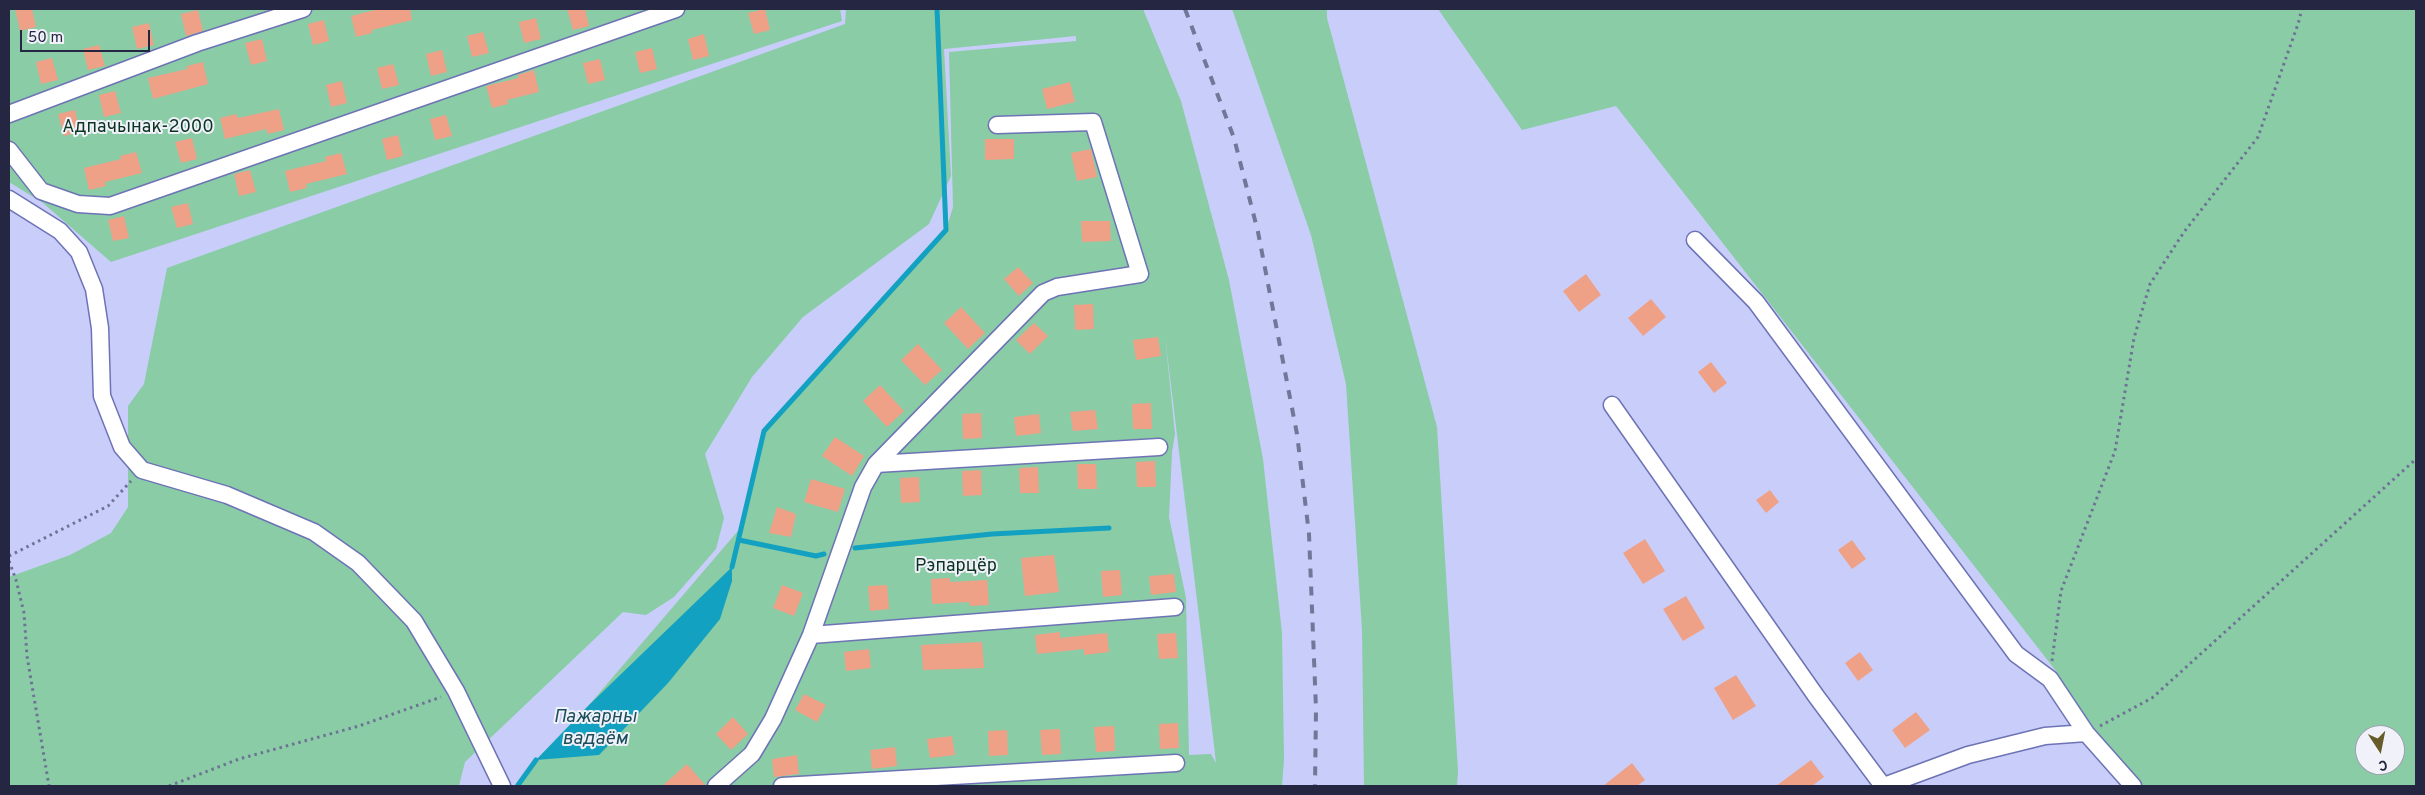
<!DOCTYPE html>
<meta charset="utf-8">
<style>
body{margin:0}
#map{position:relative;width:2425px;height:795px;overflow:hidden;background:#c8cef9;font-family:Overpass,sans-serif}
canvas{display:block}
.frame{position:absolute;inset:0;border:10px solid #242642;pointer-events:none}
.north{position:absolute;left:2355px;top:725px;width:50px;height:50px;box-sizing:border-box;background:#f0f1f9;border:1px solid #9ea0b0;border-radius:50%;rotate:169deg;font-size:14px;font-weight:700;line-height:20px;text-align:center;color:#242642}
.north::after{content:'';display:block;margin:auto;width:18px;height:22px;background:#665c29;clip-path:polygon(50% 0,100% 100%,50% 72%,0 100%)}
.scale{position:absolute;left:20px;top:30px;width:130px;height:22px;box-sizing:border-box;border:2px solid #242642;border-top:0;padding-left:6px;font-size:15px;line-height:18px;white-space:nowrap;color:#242642;-webkit-text-stroke:4px #f0f1f9;paint-order:stroke}
</style>
<div id="map">
<canvas width="2425" height="795"></canvas>
<div class="frame"></div>
<div class="north">С</div>
<div class="scale">50 m</div>
</div>
<script>
const g = document.querySelector('canvas').getContext('2d');
g.lineJoin = 'round';
function fillPath(path, color) { g.fillStyle = color; g.fill(path, 'evenodd'); }
const shape = rows => new Path2D(rows.map(r => 'M' + r).join(''));
function trace(path, color, width, dash) { g.strokeStyle = color; g.lineWidth = width; g.lineCap = dash ? 'butt' : 'round'; g.setLineDash(dash || []); g.stroke(path); }
function label(font, color, halo, rows, align = 'center') {
  g.font = font + ' Overpass,sans-serif'; g.lineWidth = 4; g.setLineDash([]); g.textBaseline = 'middle'; g.strokeStyle = halo; g.fillStyle = color; for (const [text, x, y, turn = 0] of rows) {
    g.save(); g.translate(x, y); g.rotate((+turn || 0) * Math.PI / 180); g.textAlign = isNaN(turn) ? turn : align; if (halo) g.strokeText(text, 0, 0); g.fillText(text, 0, 0); g.restore();
  }
}
const green = shape([
 [9,9,840,9,842,21,111,262,43,203,9,182],
 [846,9,1143,9,1181,101,1229,280,1263,459,1282,633,1284,759,1282,786,517,786,536,760,589,705,743,525,764,431,946,230,953,207,949,52,1076,41,1076,36,944,49,951,176,929,224,803,317,752,377,705,454,724,518,716,549,674,597,646,615,623,612,465,762,459,786,9,786,9,577,70,555,111,533,128,507,128,406,144,384,167,268,845,24],
 [1165,336,1200,625,1216,763,1211,754,1189,755,1186,598,1169,517,1172,452,1175,434],
 [1232,9,1327,9,1327,18,1437,427,1458,771,1457,786,1364,786,1362,630,1346,384,1311,235],
 [1438,9,2416,9,2416,786,2128,786,2086,733,2056,671,1616,106,1522,130],
 [2365,735,2395,735,2395,765,2365,765]
]);
const water = shape([
 [732,567,732,581,720,619,668,683,599,755,536,760,589,705]
]);
const stream = shape([
 [739,540,816,556,824,554],
 [855,548,992,534,1109,528],
 [732,567,764,431,946,230,937,9],
 [518,785,536,760]
]);
const building = shape([
 [15,9,32,9,36,27,20,31],
 [379,9,410,9,412,20,372,30,372,33,356,37,351,16],
 [567,9,585,9,589,26,573,30],
 [765,9,770,30,754,34,748,13],
 [198,10,203,31,186,36,181,14],
 [536,18,541,39,524,43,519,22],
 [324,20,329,41,313,45,308,24],
 [149,23,154,45,137,49,132,27],
 [483,32,489,53,472,57,467,36],
 [704,34,709,56,693,60,688,39],
 [262,39,267,61,251,65,245,43],
 [99,45,105,66,88,70,83,49],
 [652,48,657,69,640,73,635,52],
 [442,50,447,72,431,76,426,54],
 [52,58,58,80,41,84,36,62],
 [600,59,605,80,588,84,583,63],
 [203,62,208,84,153,99,148,78,187,69,187,66],
 [393,64,399,85,382,89,377,68],
 [534,70,539,92,507,100,508,104,492,108,486,86,518,78,518,75],
 [342,81,347,103,331,107,326,85],
 [1070,82,1075,102,1047,109,1042,89],
 [115,91,121,113,104,117,99,95],
 [279,109,284,130,268,134,266,129,225,139,220,118,236,114,238,118],
 [75,110,80,132,64,136,58,114],
 [446,115,452,136,435,140,430,119],
 [398,135,403,156,387,160,382,139],
 [192,138,197,159,181,163,175,142],
 [985,139,1014,139,1014,159,985,160],
 [1091,149,1097,177,1077,181,1071,153],
 [136,152,142,173,105,182,106,186,89,190,84,168,121,159,120,156],
 [341,153,347,174,306,184,307,188,290,192,285,171,326,161,325,157],
 [250,170,256,192,239,196,234,174],
 [188,203,193,224,177,228,171,207],
 [124,216,129,238,113,241,108,220],
 [1081,221,1110,221,1111,241,1082,242],
 [1018,267,1033,283,1019,296,1004,279],
 [1586,274,1601,295,1579,312,1563,291],
 [1651,299,1666,317,1643,336,1628,318],
 [1093,304,1094,329,1075,330,1074,305],
 [961,307,985,333,968,349,944,323],
 [1034,323,1048,336,1030,354,1016,340],
 [1158,337,1161,356,1136,360,1133,340],
 [918,344,942,370,925,385,901,360],
 [1711,362,1727,383,1714,393,1698,372],
 [880,385,904,411,887,427,863,401],
 [1151,403,1152,429,1133,429,1132,404],
 [1095,410,1098,429,1073,431,1070,412],
 [981,413,982,438,963,439,962,414],
 [1039,414,1041,433,1016,436,1014,417],
 [835,437,864,456,852,476,822,456],
 [1155,461,1156,487,1137,487,1136,462],
 [1077,464,1096,464,1097,489,1078,489],
 [1038,467,1039,493,1020,493,1019,468],
 [981,470,982,495,963,496,962,471],
 [919,477,920,502,901,503,900,478],
 [811,479,845,489,838,512,804,502],
 [1770,490,1779,502,1766,513,1756,500],
 [777,507,796,514,791,537,769,533],
 [1645,539,1665,571,1643,584,1623,553],
 [1852,540,1866,559,1852,569,1838,550],
 [1054,555,1059,592,1025,596,1021,558],
 [1120,570,1122,595,1103,597,1101,571],
 [1174,574,1176,592,1151,595,1149,576],
 [950,578,950,582,987,580,989,605,970,606,969,602,932,604,931,579],
 [782,585,803,593,794,616,773,608],
 [887,585,889,609,870,611,868,586],
 [1686,596,1705,628,1683,641,1663,609],
 [1060,632,1060,638,1107,633,1109,652,1084,655,1084,649,1037,654,1035,635],
 [1176,633,1178,658,1159,659,1157,634],
 [982,642,984,668,923,670,921,645],
 [869,649,871,668,846,671,844,652],
 [1860,652,1873,670,1858,681,1845,663],
 [1736,675,1756,706,1733,720,1714,688],
 [804,694,826,705,817,722,795,710],
 [1916,712,1930,730,1905,748,1892,730],
 [733,717,748,734,731,750,716,734],
 [1178,723,1179,748,1160,749,1159,724],
 [1114,726,1115,751,1096,752,1094,727],
 [1060,729,1061,754,1042,755,1040,730],
 [1007,730,1008,755,989,756,988,731],
 [952,736,955,755,930,758,927,739],
 [895,747,897,766,872,769,870,750],
 [797,755,799,774,774,777,772,759],
 [1811,760,1824,777,1812,786,1776,786],
 [1632,763,1645,780,1637,786,1603,786],
 [687,764,706,786,662,786]
]);
const path = shape([
 [9,556,108,506,131,481],
 [9,561,16,580,24,613,27,656,49,786],
 [2052,661,2061,591,2115,451,2134,338,2150,284,2184,232,2258,137,2298,24,2302,9],
 [2100,726,2152,698,2416,459],
 [169,786,239,759,359,726,441,697]
]);
const minor = shape([
 [9,114,197,43,303,9],
 [9,150,41,191,78,204,110,206,676,9],
 [9,199,60,231,79,252,94,289,100,328,102,396,122,447,142,470,227,495,314,532,358,563,414,621,456,691,502,786],
 [1695,240,1756,302,2016,654,2050,679,2086,733,2133,786],
 [1612,405,1816,696,1883,786],
 [876,464,1043,293,1057,287,1140,274,1093,122,997,125],
 [811,635,863,487,876,464,1159,447],
 [716,786,752,754,773,719,811,635,1175,607],
 [782,786,1176,763],
 [1884,786,1968,755,2045,736,2086,733]
]);
const rail = shape([
 [1185,9,1234,138,1258,232,1297,434,1309,534,1316,709,1315,786]
]);
const parkNames = [
 ["Адпачынак-2000",138,128],
 ["Рэпарцёр",956,567]
];
const waterNames = [
 ["Пажарны",595,718],
 ["вадаём",595,740]
];
fillPath(green, '#89cca6');
fillPath(water, '#12a1c0');
trace(stream, '#12a1c0', 5);
fillPath(building, '#efa188');
trace(minor, '#6d73b5', 19);
trace(path, '#6e7295', 3, [2.5, 4]);
trace(minor, '#fff', 16);
trace(rail, '#727699', 4, [9, 9]);
label('18px', '#0b3421', '#f0f1f9', parkNames);
label('italic 19px', '#1a4d5b', '#f0f1f9', waterNames);
</script>
